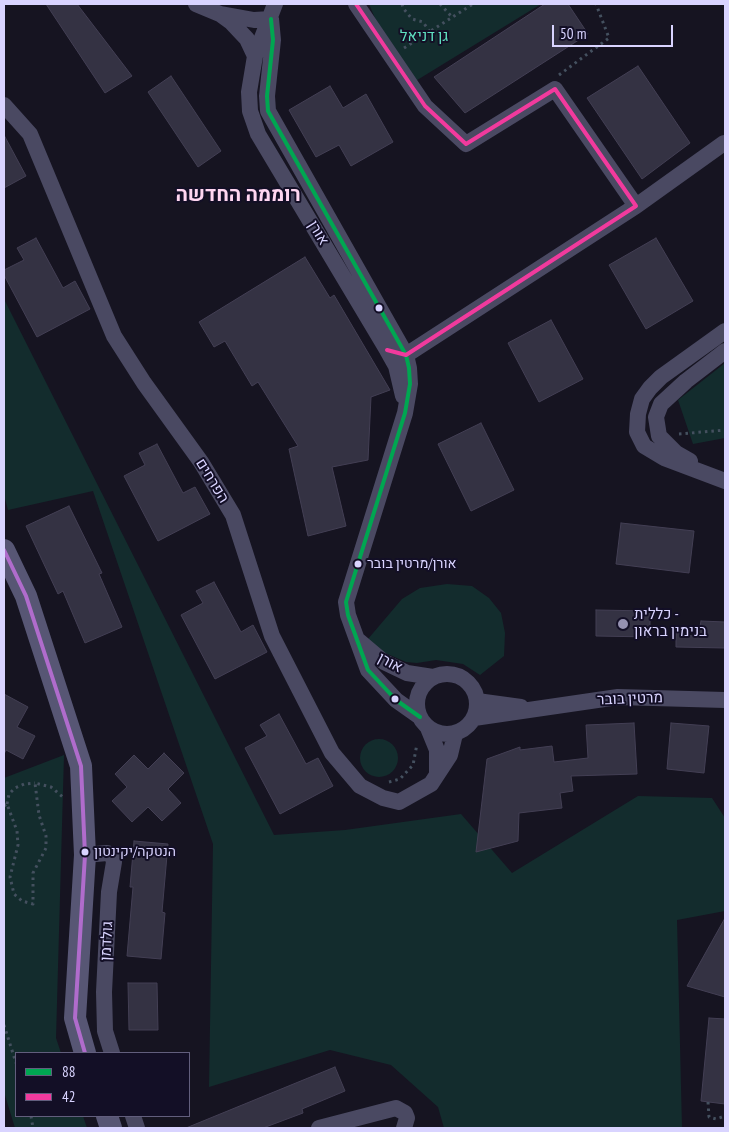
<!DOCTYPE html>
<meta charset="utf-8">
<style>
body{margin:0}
#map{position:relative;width:729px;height:1132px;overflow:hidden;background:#161421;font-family:"PT Sans Narrow",sans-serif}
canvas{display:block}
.frame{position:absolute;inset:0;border:5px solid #d9d4ff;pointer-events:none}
.legend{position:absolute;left:15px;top:1052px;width:175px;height:65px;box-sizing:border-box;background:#130f26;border:1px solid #625e7d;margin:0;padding:6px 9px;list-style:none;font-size:15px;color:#d9d4ff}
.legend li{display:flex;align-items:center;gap:10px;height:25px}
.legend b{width:25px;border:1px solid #625e7d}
.scale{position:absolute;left:552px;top:25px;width:121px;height:22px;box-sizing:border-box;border:2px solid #d9d4ff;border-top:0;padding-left:6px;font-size:15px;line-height:18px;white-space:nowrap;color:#d9d4ff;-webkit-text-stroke:4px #130f26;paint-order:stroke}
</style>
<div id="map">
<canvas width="729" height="1132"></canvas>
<div class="frame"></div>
<ul class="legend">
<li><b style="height:6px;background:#00a651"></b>88</li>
<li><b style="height:6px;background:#f13a9d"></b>42</li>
</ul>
<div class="scale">50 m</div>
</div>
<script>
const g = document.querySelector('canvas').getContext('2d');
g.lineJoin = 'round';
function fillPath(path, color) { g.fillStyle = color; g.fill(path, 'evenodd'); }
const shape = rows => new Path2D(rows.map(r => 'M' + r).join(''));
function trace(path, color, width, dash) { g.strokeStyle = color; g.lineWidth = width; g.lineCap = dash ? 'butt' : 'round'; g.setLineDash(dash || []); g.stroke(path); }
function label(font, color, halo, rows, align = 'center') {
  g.font = font + ' "PT Sans Narrow",Heebo,sans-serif'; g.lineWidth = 4; g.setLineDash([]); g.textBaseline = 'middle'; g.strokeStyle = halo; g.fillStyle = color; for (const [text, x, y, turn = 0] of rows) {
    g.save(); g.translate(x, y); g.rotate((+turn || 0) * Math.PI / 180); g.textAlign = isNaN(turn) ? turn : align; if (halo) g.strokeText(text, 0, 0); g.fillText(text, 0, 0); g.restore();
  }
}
const green = shape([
 [369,4,541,4,414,82,380,30],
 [4,299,274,835,345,830,461,814,512,873,638,796,712,798,725,818,725,911,677,920,682,1128,444,1128,438,1107,391,1065,330,1050,209,1087,213,844,93,491,8,510,4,495],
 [725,363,725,438,693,444,678,400],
 [447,584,472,586,489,598,501,613,505,633,504,656,480,675,463,664,436,660,417,663,406,662,376,649,368,639,402,599,420,588],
 '360 758a19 19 0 1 1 38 0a19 19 0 1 1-38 0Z',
 [64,755,56,1038,61,1053,16,1053,16,1116,83,1116,87,1128,15,1128,4,1092,4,778]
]);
const building = shape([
 [46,4,77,4,132,76,105,93,46,4],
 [545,4,568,4,588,34,465,113,434,77,545,4],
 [638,66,690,143,642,179,587,98,638,66],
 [171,76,221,151,198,167,148,92,171,76],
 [330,86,343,108,366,94,393,142,351,166,339,145,316,157,289,110,330,86],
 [4,135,26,176,4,188,4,135],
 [36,238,63,288,75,281,90,309,37,337,4,275,4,270,24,260,17,248,36,238],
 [656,238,693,301,646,329,609,265,656,238],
 [305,257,330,298,334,295,390,390,371,397,368,460,332,467,346,526,308,536,289,449,298,446,258,382,252,386,225,341,214,347,199,322,305,257],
 [551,320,583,379,539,402,508,343,551,320],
 [481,423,514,490,471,511,438,444,481,423],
 [157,444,183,493,195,487,210,514,158,541,124,476,145,465,139,453,157,444],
 [69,506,102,573,99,574,122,627,85,643,63,591,58,594,26,526,69,506],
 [621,523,694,531,689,573,616,564,621,523],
 [214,582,241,632,253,625,267,652,215,679,181,615,203,603,196,591,214,582],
 [596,610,650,611,650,637,596,636,596,610],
 [701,621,725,622,725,648,676,647,676,633,698,637,701,621],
 [4,694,28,707,17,727,35,736,23,759,6,750,4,754,4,694],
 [279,714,306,764,318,758,333,786,280,814,245,748,267,736,260,725,279,714],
 [634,723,637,774,571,776,573,791,560,793,562,808,519,813,518,841,476,852,487,759,520,747,520,750,552,746,554,762,588,758,586,725,634,723],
 [671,723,709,726,704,773,667,769,671,723],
 [164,753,184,773,168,789,181,803,162,821,148,807,132,822,112,801,127,787,115,774,134,755,148,769,164,753],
 [134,841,168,844,162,912,165,913,161,959,127,956,133,887,130,887,134,841],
 [725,918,725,997,687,986,725,918],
 [128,983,157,983,158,1030,129,1030,128,983],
 [709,1018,725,1019,725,1104,701,1101,709,1018],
 [335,1067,345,1091,302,1109,303,1113,263,1128,186,1128,335,1067]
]);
const path = shape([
 [402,4,403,8,412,19,423,22,430,32],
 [440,4,452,17],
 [404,48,473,4],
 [559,75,609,38,596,4],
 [679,434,725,430],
 [389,782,400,779,413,765,417,744],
 [7,804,9,794,15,788,24,784,35,783],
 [4,806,7,804,17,831,18,845,10,877,14,894,22,901,33,904,33,873,46,848,46,836,39,815,35,783,51,787,64,798],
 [4,1025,16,1063],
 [708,1102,709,1117,716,1119,725,1116],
 [31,1116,33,1128]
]);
const street = shape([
 [196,4,220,14,231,22,247,39,255,56],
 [275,4,255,56,249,92,250,111,258,134,387,350,396,366,403,396],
 [356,4,425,106,466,144,555,89,636,206,406,355,387,350],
 [221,14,254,20,271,19],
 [271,19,273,40,267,96,268,111,406,355,409,368,410,384,405,413,346,602,348,615,368,670,396,700,420,717],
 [4,105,30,134,114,336,144,383,201,462,233,515,272,636,332,753,360,786,383,798,399,802,431,784,450,755,455,734],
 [636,206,724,143],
 [725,331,661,377,650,388,642,399,638,414,637,432,644,446,664,458,725,481],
 [690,461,676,453,659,436,656,417,661,404,686,381,725,351],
 [358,640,384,662,407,673,433,677],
 '417 704a30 30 0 1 1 60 0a30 30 0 1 1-60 0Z',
 [477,701,521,707],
 [474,718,618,697,725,700],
 [428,728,437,750,437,774],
 [85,855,107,853,112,855,114,862,109,892,104,992,105,1031,112,1053],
 [133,1116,137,1128],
 [319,1128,396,1108,405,1113,407,1118,404,1128]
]);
const secondary = shape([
 [4,550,26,596,81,766,85,855,75,1018,85,1053],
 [107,1116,111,1128]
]);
const bus1 = shape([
 [271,19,273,40,267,96,268,111,406,355,409,368,410,384,405,413,346,602,348,615,368,670,396,700,420,717]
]);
const bus2 = shape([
 [356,4,425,106,466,144,555,89,636,206,406,355,387,350]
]);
const bus3 = shape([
 [4,550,26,596,81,766,85,855,75,1018,85,1053]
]);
const markers = [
 [379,308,4.5,"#d9d4ff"],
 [358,564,4.5,"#d9d4ff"],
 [623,624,6,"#9591b1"],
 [395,699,4.5,"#d9d4ff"],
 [85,852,4.5,"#d9d4ff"]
];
const busNames = [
 ["אורן/מרטין בובר",367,564],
 ["הנטקה/יקינטון",94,852]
];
const parkNames = [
 ["גן דניאל",424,37]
];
const streetNames = [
 ["אורן",318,233,59],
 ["הפרחים",212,481,58],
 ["אורן",390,663,28],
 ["מרטין בובר",630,699,-2],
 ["גולדמן",107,941,-87]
];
const poiNames = [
 ["כללית -",634,615],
 ["בנימין בראון",634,632]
];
const districtNames = [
 ["רוממה החדשה",238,195]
];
fillPath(green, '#132c2d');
fillPath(building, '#343243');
trace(building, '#433f54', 1);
trace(path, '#44505f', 3, [2.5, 4]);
trace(street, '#4a4962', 16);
trace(secondary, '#575674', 22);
trace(bus1, '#00a651', 4);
trace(bus2, '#f13a9d', 4);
trace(bus3, '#b06ccc', 4);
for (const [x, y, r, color] of markers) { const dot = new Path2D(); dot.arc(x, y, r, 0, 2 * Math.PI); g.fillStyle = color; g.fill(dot); trace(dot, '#130f26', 2); }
label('14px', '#d9d4ff', '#130f26', busNames, 'left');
label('15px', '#5fe0c0', '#130f26', parkNames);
label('15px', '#d9d4ff', '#130f26', streetNames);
label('15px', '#d9d4ff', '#130f26', poiNames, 'left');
label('bold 20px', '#ffd6f0', '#130f26', districtNames);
</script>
